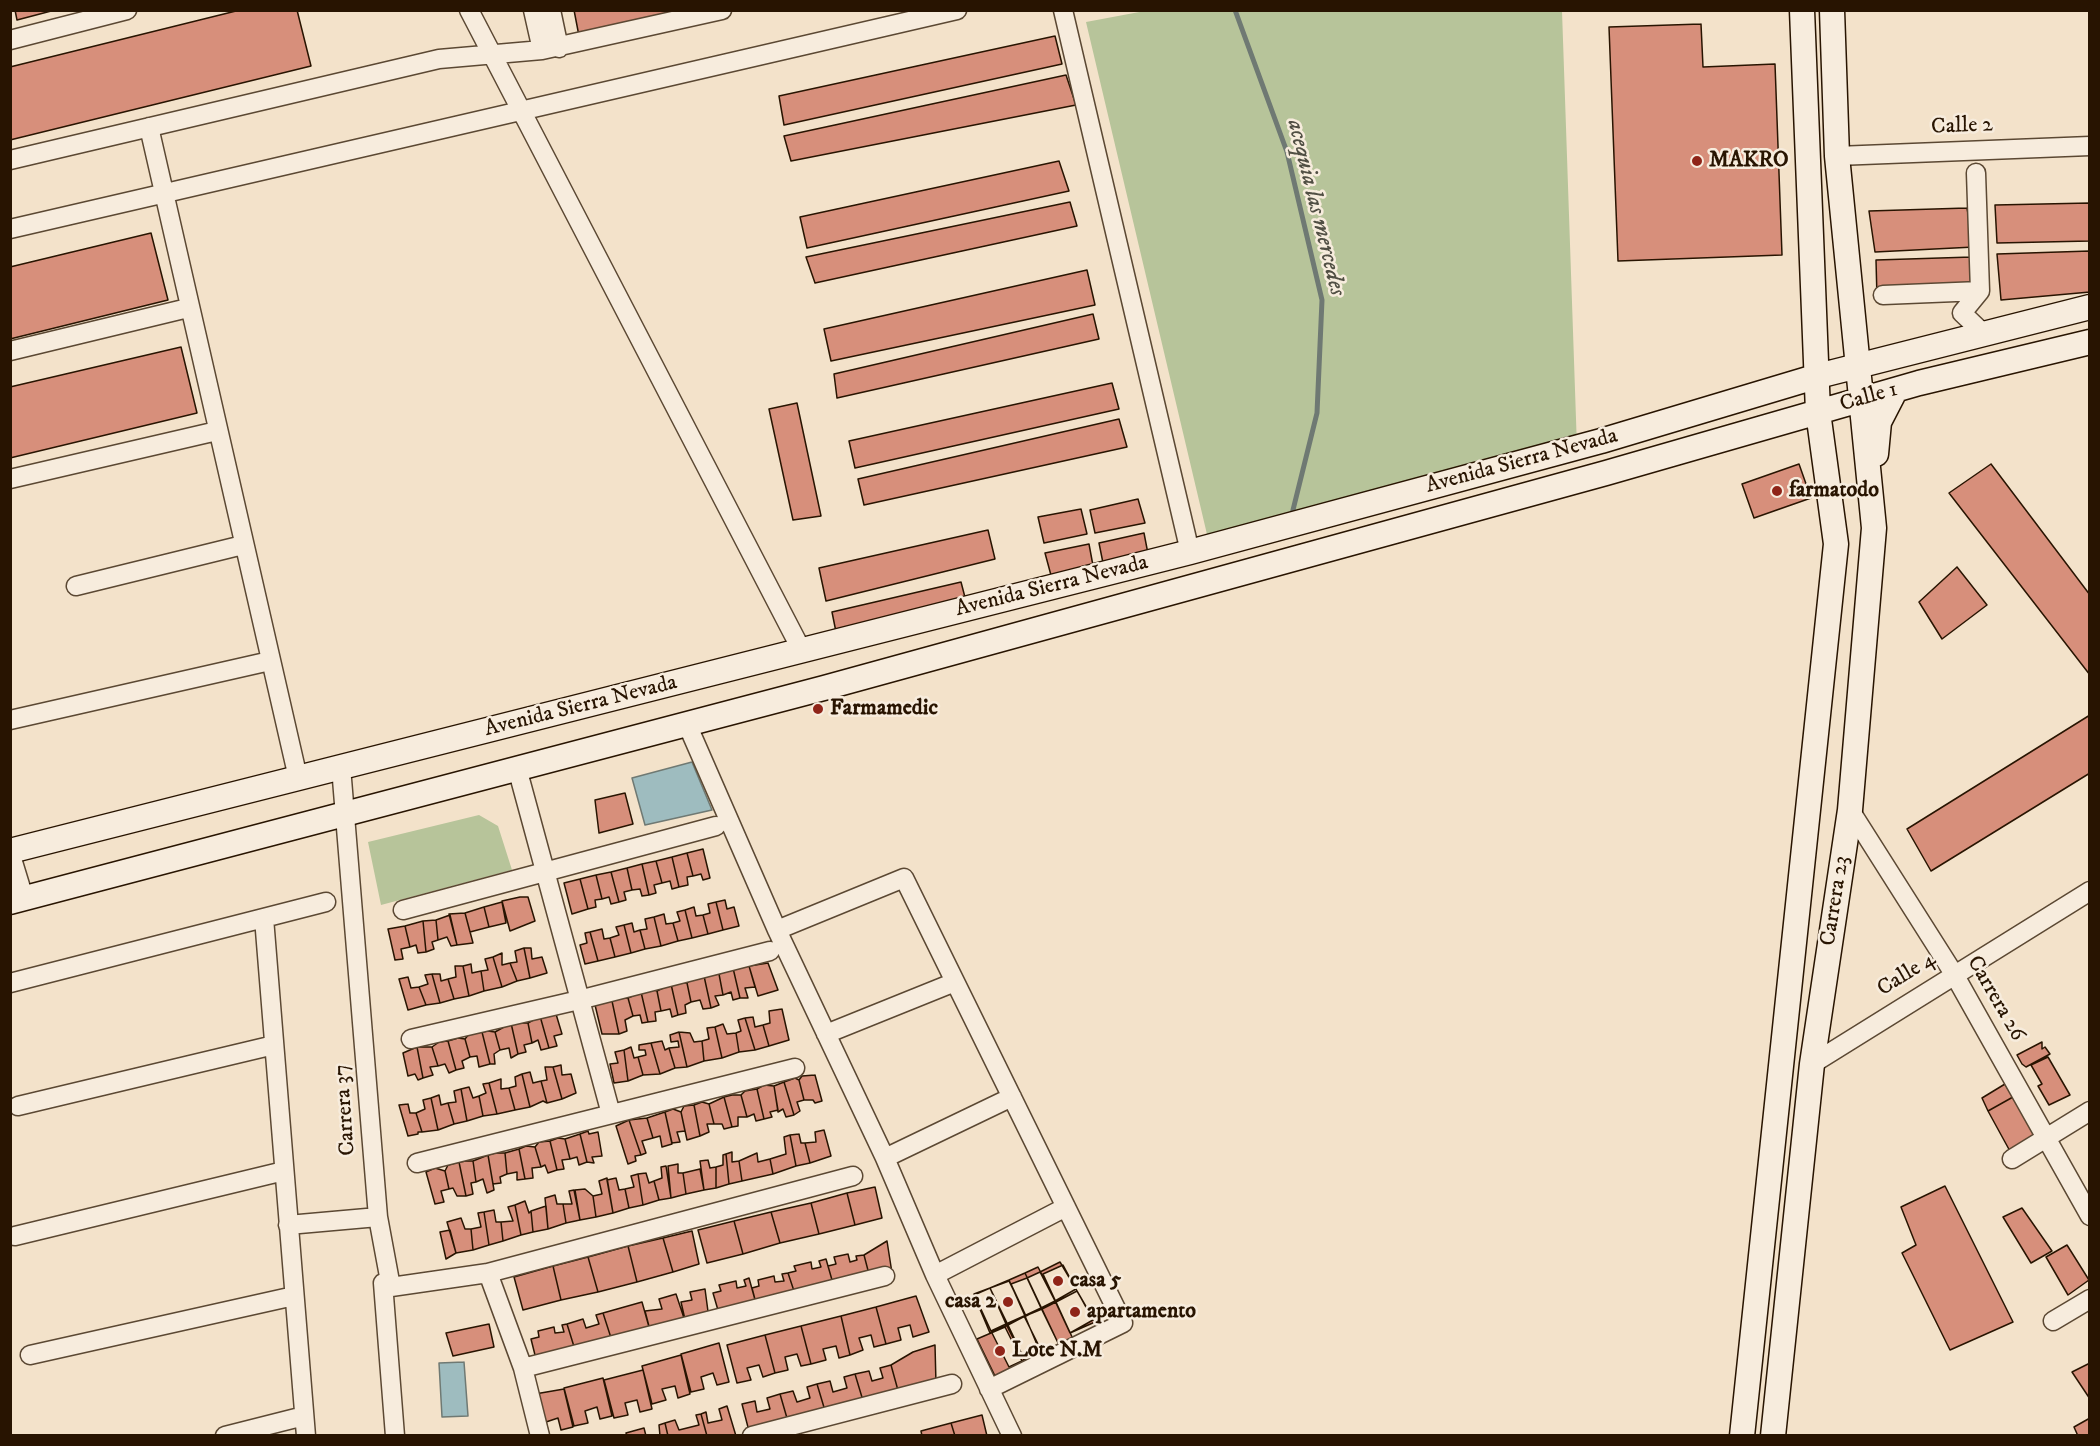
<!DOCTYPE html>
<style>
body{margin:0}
#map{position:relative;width:2100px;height:1446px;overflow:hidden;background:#f3e2ca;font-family:"IM FELL DW Pica",serif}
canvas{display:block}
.frame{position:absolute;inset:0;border:12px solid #281401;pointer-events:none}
</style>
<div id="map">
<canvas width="2100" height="1446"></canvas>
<div class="frame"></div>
</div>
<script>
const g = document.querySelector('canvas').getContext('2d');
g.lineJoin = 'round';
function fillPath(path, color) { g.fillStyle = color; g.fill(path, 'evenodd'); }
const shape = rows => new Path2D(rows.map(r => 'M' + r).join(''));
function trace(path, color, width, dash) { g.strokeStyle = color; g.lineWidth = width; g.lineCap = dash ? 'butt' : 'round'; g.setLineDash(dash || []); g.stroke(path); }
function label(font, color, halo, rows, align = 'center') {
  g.font = font + ' "IM FELL DW Pica",serif'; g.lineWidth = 5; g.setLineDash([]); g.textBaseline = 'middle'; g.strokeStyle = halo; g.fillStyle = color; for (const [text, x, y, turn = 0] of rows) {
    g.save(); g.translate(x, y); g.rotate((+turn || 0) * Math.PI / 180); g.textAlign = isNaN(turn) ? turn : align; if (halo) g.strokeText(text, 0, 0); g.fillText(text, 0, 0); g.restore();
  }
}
const green = shape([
 [1150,10,1562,11,1577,448,1210,547,1086,22],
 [479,815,498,826,512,870,381,905,368,842]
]);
const water = shape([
 [692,762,712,810,645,825,632,778,692,762],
 [464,1362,468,1416,442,1417,439,1363,464,1362]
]);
const stream = shape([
 [1235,10,1287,152,1322,300,1317,413,1291,518]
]);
const building = shape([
 [15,10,55,10,17,20,15,10],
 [240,10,297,10,311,66,10,140,10,67,240,10],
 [574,10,694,10,579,36,574,10],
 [1701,24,1703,67,1775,64,1782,255,1618,261,1609,27,1701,24],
 [1055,36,1062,64,784,125,779,96,1055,36],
 [1066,75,1076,105,791,161,784,136,1066,75],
 [1059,161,1069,191,807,248,800,217,1059,161],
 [1070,202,1077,226,815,283,806,257,1070,202],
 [2090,203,2090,241,1997,243,1995,205,2090,203],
 [1967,208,1974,247,1875,252,1869,211,1967,208],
 [151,233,168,300,10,339,10,267,151,233],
 [2090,251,2090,292,2001,300,1997,254,2090,251],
 [1972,257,1976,289,1877,298,1876,260,1972,257],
 [1087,270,1095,305,831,361,824,329,1087,270],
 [1093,314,1099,339,837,398,834,374,1093,314],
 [181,347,197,413,10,458,10,387,181,347],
 [1112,383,1119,409,855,468,849,441,1112,383],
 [797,403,821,516,793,520,769,409,797,403],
 [1119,419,1127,447,864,505,858,479,1119,419],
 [1799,464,1811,498,1754,518,1742,484,1799,464],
 [1991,464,2090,595,2090,675,1949,493,1991,464],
 [1138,499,1145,523,1095,533,1090,510,1138,499],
 [1081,509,1087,534,1044,543,1038,517,1081,509],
 [988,530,995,559,826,601,819,568,988,530],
 [1144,533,1149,559,1104,568,1099,543,1144,533],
 [1089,544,1094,571,1052,579,1045,553,1089,544],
 [1957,567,1987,605,1942,639,1919,602,1957,567],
 [961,582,967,605,837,637,832,612,961,582],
 [2090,715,2090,773,1931,871,1907,829,2090,715],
 [625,793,633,824,599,833,595,800,625,793],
 [703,849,710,878,703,880,701,874,693,876,687,853,703,849],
 [687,853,693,876,687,877,688,885,679,887,672,857,687,853],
 [672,857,679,887,672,889,670,881,662,883,656,861,672,857],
 [656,861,662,883,654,885,656,893,649,895,642,864,656,861],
 [642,864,649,895,642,896,640,889,632,890,627,868,642,864],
 [627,868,632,890,624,892,626,900,619,902,611,872,627,868],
 [611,872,619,902,611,904,609,897,602,899,596,875,611,872],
 [596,875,602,899,595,900,596,907,588,909,580,879,596,875],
 [580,879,588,909,572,914,564,883,580,879],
 [520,897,528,897,535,921,510,931,502,901,520,897],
 [725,900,727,909,734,907,739,926,723,930,716,902,725,900],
 [502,902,506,923,489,927,484,907,502,902],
 [716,902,723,930,708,934,703,915,710,913,708,904,716,902],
 [484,907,489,927,470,932,465,913,484,907],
 [694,907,696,916,703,915,708,934,692,938,685,910,694,907],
 [685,910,692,938,678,941,673,923,680,921,677,912,685,910],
 [465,913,473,943,457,945,449,914,465,913],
 [664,914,666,924,673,923,678,941,661,946,654,917,664,914],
 [450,915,457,945,451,946,447,937,438,940,436,920,450,915],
 [654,917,661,946,645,949,640,930,647,929,645,919,654,917],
 [436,920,438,940,432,942,434,949,426,952,423,921,436,920],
 [423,921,426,952,418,953,416,945,410,947,405,926,423,921],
 [632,923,634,932,640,930,645,949,631,953,624,925,632,923],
 [624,925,631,953,615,957,610,938,619,935,616,927,624,925],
 [405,926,410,947,401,949,403,959,395,960,388,929,405,926],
 [602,929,604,939,610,938,615,957,598,961,590,932,602,929],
 [590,932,598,961,585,964,580,945,587,943,585,933,590,932],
 [524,948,530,978,517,981,510,963,517,962,515,951,524,948],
 [524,948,531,948,532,959,542,957,547,973,530,978,524,948],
 [502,953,502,965,510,963,517,981,502,987,493,957,502,953],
 [493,957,502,987,484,991,481,971,488,970,485,959,493,957],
 [768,963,778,990,758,996,749,966,768,963],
 [471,964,472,973,481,971,484,991,469,996,463,966,471,964],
 [455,966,463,966,469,996,454,999,448,979,456,977,455,966],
 [742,966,749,966,755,987,745,988,748,998,740,998,733,968,742,966],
 [733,968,740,998,733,1000,731,992,723,995,719,974,733,968],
 [432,974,440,1003,426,1005,419,987,428,984,425,975,432,974],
 [432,974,440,974,441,981,448,979,454,999,440,1003,432,974],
 [719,974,723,995,715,996,719,1005,711,1008,704,976,719,974],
 [704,976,711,1008,703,1009,700,1000,691,1002,687,983,693,978,704,976],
 [408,977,411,988,419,987,426,1005,408,1010,399,979,408,977],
 [680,982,687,983,691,1002,685,1005,686,1013,678,1015,671,984,680,982],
 [671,984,678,1015,672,1017,670,1009,661,1011,657,991,671,984],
 [652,989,657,991,661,1011,655,1012,656,1021,648,1022,641,992,652,989],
 [641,992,648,1022,642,1023,640,1015,633,1016,628,998,641,992],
 [621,998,628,998,633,1016,625,1020,627,1031,619,1034,612,1001,621,998],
 [603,1001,612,1001,619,1034,602,1034,595,1005,603,1001],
 [782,1009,789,1040,769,1046,763,1025,770,1023,769,1011,782,1009],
 [556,1014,562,1034,554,1036,557,1046,549,1048,540,1016,556,1014],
 [540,1016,549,1048,541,1050,538,1040,532,1043,528,1023,540,1016],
 [753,1017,755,1027,763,1025,769,1046,755,1050,745,1018,753,1017],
 [745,1018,755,1050,739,1052,736,1033,741,1031,738,1020,745,1018],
 [511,1023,528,1023,532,1043,524,1045,526,1052,518,1054,511,1023],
 [511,1023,518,1054,511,1058,509,1048,500,1050,495,1032,511,1023],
 [723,1024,727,1034,736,1033,739,1052,722,1058,715,1027,723,1024],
 [715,1027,722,1058,704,1061,702,1041,709,1039,707,1028,715,1027],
 [488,1031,495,1032,500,1050,494,1054,495,1064,490,1064,482,1032,488,1031],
 [482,1032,490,1064,479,1067,477,1056,470,1057,465,1039,469,1034,482,1032],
 [679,1032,690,1033,694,1042,702,1041,704,1061,687,1067,679,1032],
 [679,1032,687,1067,675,1068,669,1048,679,1047,678,1041,671,1042,670,1035,679,1032],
 [458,1038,465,1039,470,1057,462,1061,464,1068,456,1070,448,1041,458,1038],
 [448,1041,456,1070,449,1073,445,1064,438,1066,432,1047,439,1042,448,1041],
 [662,1041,665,1050,669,1048,675,1068,660,1074,651,1043,662,1041],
 [2042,1042,2042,1049,2045,1047,2050,1054,2026,1067,2022,1064,2017,1055,2042,1042],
 [651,1043,660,1074,643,1075,638,1057,646,1055,645,1050,639,1050,639,1045,651,1043],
 [417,1047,432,1047,438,1066,430,1067,433,1075,423,1078,417,1047],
 [417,1047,423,1078,418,1080,415,1074,408,1076,403,1053,417,1047],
 [631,1047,634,1058,638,1057,643,1075,628,1081,624,1050,631,1047],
 [624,1050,628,1081,614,1083,610,1064,618,1063,615,1052,624,1050],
 [2048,1057,2070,1095,2049,1105,2038,1086,2042,1084,2031,1065,2048,1057],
 [561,1065,562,1075,571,1074,576,1093,562,1099,553,1067,561,1065],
 [545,1067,553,1067,562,1099,547,1103,541,1081,547,1080,545,1067],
 [530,1072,533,1083,541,1081,547,1103,543,1101,530,1107,522,1074,530,1072],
 [522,1074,530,1107,515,1110,509,1088,516,1086,515,1077,522,1074],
 [815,1075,822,1101,815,1103,813,1100,804,1100,799,1080,802,1076,815,1075],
 [795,1078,799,1080,804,1100,797,1102,800,1111,794,1115,784,1082,795,1078],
 [501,1079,501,1089,509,1088,515,1110,497,1114,489,1083,501,1079],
 [784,1082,794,1115,786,1117,783,1109,778,1112,774,1086,784,1082],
 [489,1083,497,1114,483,1116,479,1096,486,1093,483,1084,489,1083],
 [2005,1084,2013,1097,1988,1111,1982,1098,2005,1084],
 [764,1085,774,1086,778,1110,770,1112,772,1117,764,1119,757,1089,764,1085],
 [469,1087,473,1098,479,1096,483,1116,467,1121,461,1089,469,1087],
 [461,1089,467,1121,454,1124,448,1103,456,1102,454,1091,461,1089],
 [757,1089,764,1119,756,1121,754,1114,747,1117,741,1095,745,1091,757,1089],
 [439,1095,441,1105,448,1103,454,1124,438,1130,431,1098,439,1095],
 [732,1095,741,1095,747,1117,738,1117,738,1126,732,1127,724,1097,732,1095],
 [724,1097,732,1127,724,1129,722,1124,714,1124,709,1104,724,1097],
 [2013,1097,2037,1139,2011,1153,1988,1111,2013,1097],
 [431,1098,438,1130,422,1132,416,1113,425,1109,423,1100,431,1098],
 [702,1102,709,1104,714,1124,707,1124,709,1132,700,1136,694,1105,702,1102],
 [408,1104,410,1113,416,1113,422,1132,418,1132,418,1134,408,1136,399,1105,408,1104],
 [694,1105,700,1136,687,1140,681,1112,684,1106,694,1105],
 [673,1109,681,1112,685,1131,677,1132,680,1142,672,1143,665,1112,673,1109],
 [665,1112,672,1144,662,1147,660,1136,653,1138,647,1118,665,1112],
 [647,1118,653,1138,642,1141,646,1153,641,1155,629,1120,647,1118],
 [629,1120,641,1155,635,1156,636,1161,628,1164,616,1126,629,1120],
 [824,1130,831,1156,810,1163,805,1143,816,1142,815,1132,824,1130],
 [588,1131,589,1134,598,1132,602,1156,592,1157,594,1163,587,1162,580,1134,588,1131],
 [580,1134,587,1162,579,1165,577,1157,570,1159,565,1139,580,1134],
 [799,1134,801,1143,805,1143,810,1163,796,1166,790,1135,799,1134],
 [790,1135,796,1166,773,1174,770,1159,786,1154,784,1137,790,1135],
 [558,1138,565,1139,570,1159,562,1160,564,1169,557,1170,550,1141,558,1138],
 [550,1141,557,1170,548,1173,545,1165,541,1167,535,1147,539,1142,550,1141],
 [526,1146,535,1147,541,1167,532,1168,533,1178,525,1179,519,1149,526,1146],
 [519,1149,525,1179,517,1180,517,1172,507,1174,505,1153,519,1149],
 [732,1152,732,1162,739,1161,742,1181,729,1184,726,1154,732,1152],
 [495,1153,505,1153,507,1174,500,1177,501,1183,493,1184,488,1155,495,1153],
 [757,1153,758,1162,770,1159,773,1174,742,1181,739,1161,757,1153],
 [726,1154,729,1184,716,1188,716,1167,723,1165,723,1155,726,1154],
 [488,1155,494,1190,487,1193,483,1179,476,1182,473,1161,488,1155],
 [708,1160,710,1168,716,1167,716,1188,704,1190,700,1161,708,1160],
 [466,1161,473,1161,476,1182,471,1183,473,1194,466,1196,459,1162,466,1161],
 [459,1162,466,1196,457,1196,453,1188,449,1189,445,1171,448,1165,459,1162],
 [678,1164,678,1173,683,1173,686,1194,671,1198,668,1166,678,1164],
 [666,1166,671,1198,659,1200,654,1181,662,1178,661,1167,666,1166],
 [435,1168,445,1171,449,1189,441,1191,444,1202,435,1204,426,1172,435,1168],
 [700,1169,704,1190,686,1194,683,1173,700,1169],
 [646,1173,649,1183,654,1181,659,1200,643,1205,638,1174,646,1173],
 [638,1174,643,1205,629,1208,625,1189,634,1187,631,1176,638,1174],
 [607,1178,613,1213,596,1217,593,1196,602,1194,599,1181,607,1178],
 [616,1178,619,1190,625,1189,629,1208,613,1213,607,1180,616,1178],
 [1945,1186,2013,1322,1950,1350,1902,1253,1916,1245,1901,1207,1945,1186],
 [875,1187,882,1218,855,1225,847,1193,875,1187],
 [585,1189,593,1196,596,1217,580,1220,575,1190,585,1189],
 [574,1190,580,1220,566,1223,563,1204,572,1204,569,1191,574,1190],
 [847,1193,855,1225,819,1234,811,1203,847,1193],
 [555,1195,557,1204,563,1204,566,1223,548,1229,545,1198,555,1195],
 [525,1201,529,1213,531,1211,533,1232,521,1235,515,1205,525,1201],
 [811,1203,819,1234,780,1243,771,1212,811,1203],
 [515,1205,521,1235,503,1241,501,1222,513,1221,508,1207,515,1205],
 [546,1206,548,1229,533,1232,531,1211,546,1206],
 [2022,1208,2052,1251,2031,1263,2003,1217,2022,1208],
 [494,1210,496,1222,501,1222,503,1241,489,1245,484,1212,494,1210],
 [484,1212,489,1245,473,1250,471,1229,481,1227,478,1213,484,1212],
 [771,1212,780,1243,743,1254,734,1221,771,1212],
 [461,1218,465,1229,471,1229,473,1250,456,1253,447,1222,461,1218],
 [734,1221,743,1254,707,1263,698,1230,734,1221],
 [450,1230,456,1253,446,1259,440,1232,450,1230],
 [692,1231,699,1264,673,1272,663,1238,692,1231],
 [663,1238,673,1272,637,1282,628,1246,663,1238],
 [887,1241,892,1273,870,1278,864,1255,887,1241],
 [2067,1245,2089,1280,2068,1295,2046,1257,2067,1245],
 [628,1246,637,1282,598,1292,588,1257,628,1246],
 [848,1254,850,1262,857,1260,856,1256,864,1255,870,1278,834,1287,828,1266,836,1264,834,1257,848,1254],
 [588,1257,598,1292,561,1300,553,1266,588,1257],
 [826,1259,834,1287,796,1297,788,1273,796,1271,794,1266,811,1262,812,1269,821,1267,819,1261,826,1259],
 [1060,1262,1076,1289,1055,1301,1040,1272,1060,1262],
 [1063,1265,1077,1291,1056,1302,1043,1274,1063,1265],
 [553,1266,561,1300,523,1310,514,1277,553,1266],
 [1038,1267,1056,1302,1042,1309,1025,1273,1038,1267],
 [1040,1272,1055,1301,1041,1308,1027,1278,1040,1272],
 [788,1273,796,1297,757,1307,752,1288,759,1286,758,1280,774,1276,775,1282,784,1281,782,1274,788,1273],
 [1025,1273,1042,1309,1025,1316,1009,1280,1025,1273],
 [749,1278,757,1307,720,1317,713,1293,721,1291,719,1285,736,1281,737,1288,746,1286,744,1280,749,1278],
 [1027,1278,1041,1308,1026,1316,1011,1284,1027,1278],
 [1009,1280,1025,1316,1008,1325,990,1288,1009,1280],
 [1009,1281,1026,1316,1006,1324,990,1288,1009,1281],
 [990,1288,1008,1325,990,1333,974,1295,990,1288],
 [990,1288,1006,1324,991,1331,974,1294,990,1288],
 [705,1289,709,1319,686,1324,681,1302,692,1300,690,1292,705,1289],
 [1076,1289,1093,1320,1070,1333,1055,1301,1076,1289],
 [1077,1291,1095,1322,1070,1333,1056,1302,1077,1291],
 [676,1294,686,1324,651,1334,645,1311,662,1309,659,1299,676,1294],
 [916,1296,929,1332,913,1337,910,1325,898,1328,901,1340,886,1344,876,1307,916,1296],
 [642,1302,651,1334,613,1344,603,1313,642,1302],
 [1056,1302,1073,1339,1059,1345,1042,1309,1056,1302],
 [876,1307,886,1344,874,1347,871,1335,859,1338,863,1350,850,1355,841,1316,876,1307],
 [1041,1308,1059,1345,1042,1352,1024,1316,1041,1308],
 [1042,1309,1059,1345,1041,1354,1025,1316,1042,1309],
 [603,1313,613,1344,576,1353,567,1324,583,1319,586,1328,599,1324,596,1315,603,1313],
 [841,1316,850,1355,839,1358,836,1346,823,1349,826,1360,811,1364,801,1326,841,1316],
 [1024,1316,1042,1352,1024,1360,1006,1324,1024,1316],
 [1025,1316,1041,1354,1026,1363,1008,1325,1025,1316],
 [489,1324,494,1347,453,1356,446,1333,489,1324],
 [567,1324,576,1353,537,1363,531,1339,539,1337,538,1331,554,1327,555,1333,564,1332,562,1325,567,1324],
 [1006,1324,1024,1360,1009,1367,991,1331,1006,1324],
 [801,1326,811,1364,801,1366,797,1354,785,1357,788,1370,775,1373,765,1335,801,1326],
 [1005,1327,1023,1363,995,1376,977,1339,1005,1327],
 [765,1335,775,1373,763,1377,759,1365,747,1368,751,1380,737,1383,727,1345,765,1335],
 [719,1343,729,1382,717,1385,713,1373,701,1377,704,1389,691,1392,681,1354,719,1343],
 [935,1345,936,1384,899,1394,891,1365,913,1352,935,1345],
 [681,1355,690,1394,678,1398,675,1386,662,1389,666,1400,652,1404,642,1366,681,1355],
 [2090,1363,2090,1399,2072,1372,2090,1363],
 [891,1365,899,1394,864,1404,855,1374,869,1371,872,1381,883,1378,880,1368,891,1365],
 [643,1370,652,1409,640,1412,637,1400,625,1403,628,1415,614,1418,604,1380,643,1370],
 [855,1374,864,1404,826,1414,817,1384,830,1381,833,1392,847,1388,844,1377,855,1374],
 [603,1378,612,1416,600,1419,597,1407,585,1411,588,1423,574,1426,564,1388,603,1378],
 [817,1384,826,1414,789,1425,780,1394,793,1391,797,1402,810,1398,807,1387,817,1384],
 [564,1389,573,1427,561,1430,558,1418,546,1422,549,1434,544,1434,535,1394,564,1389],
 [780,1394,789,1425,750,1435,742,1404,755,1401,757,1412,770,1409,767,1398,780,1394],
 [727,1406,736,1436,707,1436,701,1414,706,1412,708,1423,722,1420,719,1409,727,1406],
 [701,1414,707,1436,668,1436,665,1423,675,1420,679,1430,699,1425,696,1415,701,1414],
 [982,1415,987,1436,955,1436,951,1423,982,1415],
 [2090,1418,2090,1436,2078,1436,2074,1427,2090,1418],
 [665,1423,668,1436,660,1436,659,1425,665,1423],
 [951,1423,955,1436,922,1436,921,1431,951,1423],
 [644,1428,646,1436,627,1436,626,1433,644,1428]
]);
const minor = shape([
 [469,10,802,651],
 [533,10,542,50],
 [551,10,559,48],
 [1063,10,1190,552],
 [10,40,127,10],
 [149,127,298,778],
 [1837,156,2090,146],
 [10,160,439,59,542,50,722,10],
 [1976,173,1980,291,1962,313,1984,334],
 [10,229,957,10],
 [1883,295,1980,291],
 [10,351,188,308],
 [10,479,217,431],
 [76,586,243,545],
 [10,720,270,661],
 [687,724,777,930,885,1158,935,1275,1012,1436],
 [341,767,378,1217,391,1287,383,1283,395,1436],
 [517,768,611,1114],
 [1850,810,1954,974,2090,1216],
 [10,852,24,898],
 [403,910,716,826],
 [264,918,306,1436],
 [777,930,904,878,1123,1323,989,1389],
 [10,983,326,902],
 [826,1034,955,982],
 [411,1039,579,1000,770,951],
 [1812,1064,2090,891],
 [18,1106,274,1045],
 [885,1158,1012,1097],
 [2012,1159,2090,1111],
 [417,1163,795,1068],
 [288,1225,378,1217],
 [15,1236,284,1171],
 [488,1273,523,1368,540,1436],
 [935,1275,1066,1207],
 [391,1287,488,1273,853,1176],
 [2053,1321,2090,1299],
 [30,1355,294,1296],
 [523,1368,885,1276],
 [225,1436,304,1416],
 [752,1436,952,1384]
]);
const secondary = shape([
 [1876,454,1879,422,1895,391],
 [10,851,1190,552,1601,441,1818,376,2090,307],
 [10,902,824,688,1606,473,1919,383,2090,342],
 [1742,1436,1836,544,1818,412,1802,10],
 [1773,1436,1812,1064,1850,810,1874,528,1837,156,1832,10]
]);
const markers = [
 [1697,161,6,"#8f2418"],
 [1777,491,6,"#8f2418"],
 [818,709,6,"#8f2418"],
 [1058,1281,6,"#8f2418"],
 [1008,1302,6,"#8f2418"],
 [1075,1312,6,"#8f2418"],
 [1000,1351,6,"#8f2418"]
];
const streetNames = [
 ["Calle 2",1962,127,-2],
 ["Calle 1",1869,398,-16],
 ["Avenida Sierra Nevada",1522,462,-15],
 ["Avenida Sierra Nevada",1052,587,-14],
 ["Avenida Sierra Nevada",581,707,-14],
 ["Carrera 23",1836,901,-81],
 ["Calle 4",1907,975,-32],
 ["Carrera 26",1995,999,60],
 ["Carrera 37",346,1110,-94]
];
const poiNames = [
 ["MAKRO",1709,161],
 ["farmatodo",1789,491],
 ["Farmamedic",830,709],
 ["casa 5",1070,1281],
 ["casa 2",996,1302,"right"],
 ["apartamento",1087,1312],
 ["Lote N.M",1012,1351]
];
const waterNames = [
 ["acequia las mercedes",1315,208,76]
];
fillPath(green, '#b7c49a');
fillPath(water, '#9ebcbf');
trace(water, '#6f7973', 1.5);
trace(stream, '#6f7973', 5);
fillPath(building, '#d78f7b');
trace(building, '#281401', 1.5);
trace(minor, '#5b4833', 21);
trace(secondary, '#281401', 27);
trace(minor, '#f7ecdd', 18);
trace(secondary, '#f7ecdd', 24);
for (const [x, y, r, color] of markers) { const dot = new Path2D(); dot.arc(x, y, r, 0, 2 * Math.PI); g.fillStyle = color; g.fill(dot); trace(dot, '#f7ecdd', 2); }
label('22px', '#281401', '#f7ecdd', streetNames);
label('bold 22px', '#281401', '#f7ecdd', poiNames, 'left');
label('italic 24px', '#514f44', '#f7ecdd', waterNames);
</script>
